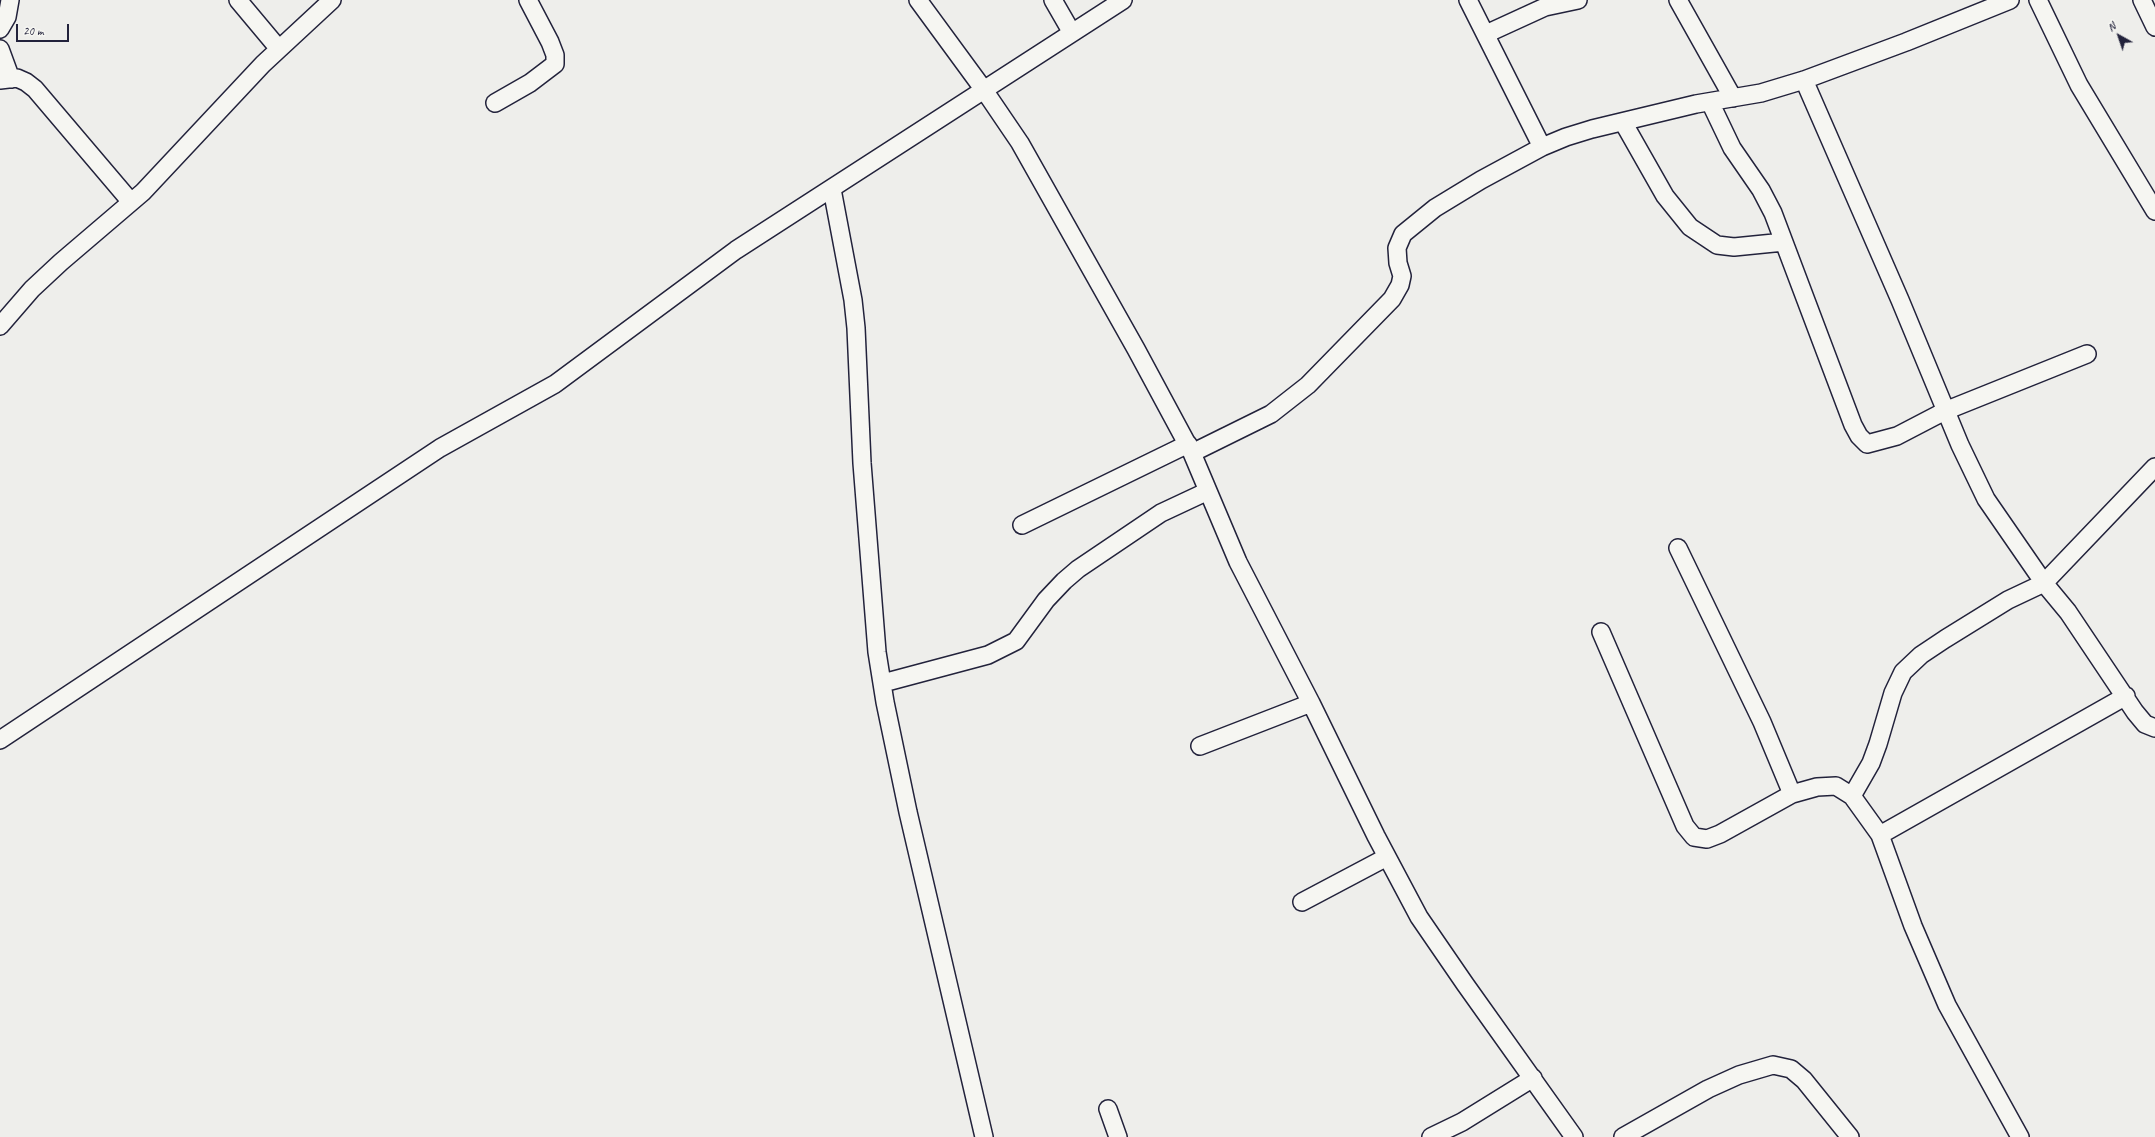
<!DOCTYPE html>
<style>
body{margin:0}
#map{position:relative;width:2155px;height:1137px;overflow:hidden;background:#eeeeeb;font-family:Caveat,sans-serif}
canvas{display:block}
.north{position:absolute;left:2099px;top:16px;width:40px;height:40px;-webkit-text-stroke:3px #f6f6f2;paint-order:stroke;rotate:320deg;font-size:11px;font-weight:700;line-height:16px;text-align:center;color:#22223b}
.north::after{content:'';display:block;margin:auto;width:14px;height:18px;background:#22223b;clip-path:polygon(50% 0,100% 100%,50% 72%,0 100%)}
.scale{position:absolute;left:16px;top:24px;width:53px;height:18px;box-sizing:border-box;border:2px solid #22223b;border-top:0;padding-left:5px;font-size:12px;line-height:14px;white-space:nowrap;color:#22223b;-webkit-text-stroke:3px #f6f6f2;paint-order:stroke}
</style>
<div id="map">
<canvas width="2155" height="1137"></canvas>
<div class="north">N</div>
<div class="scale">20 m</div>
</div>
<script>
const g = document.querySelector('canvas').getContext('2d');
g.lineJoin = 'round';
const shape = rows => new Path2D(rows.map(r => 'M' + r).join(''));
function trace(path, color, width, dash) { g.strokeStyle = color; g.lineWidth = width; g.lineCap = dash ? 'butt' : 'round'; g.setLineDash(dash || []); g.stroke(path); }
const minor = shape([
 [238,0,279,49],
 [918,0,984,90,1020,143,1136,349,1192,453,1238,562,1311,703,1376,836,1419,917,1465,984,1574,1137],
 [1053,0,1072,33],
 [1468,0,1542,147],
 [1678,0,1733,98],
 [2038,0,2079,85,2155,211],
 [2142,0,2155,27],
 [0,29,7,17,10,0],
 [1486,34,1545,7,1578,0],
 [0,49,11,79],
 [0,80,17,78,26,82,35,89,131,202],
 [1804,80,1900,300,1960,445,1986,499,2044,583,2068,612,2135,712,2145,724,2155,728],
 [1710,102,1732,148,1761,190,1773,213,1853,425,1859,436,1867,444,1897,436,1945,411,2087,354],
 [495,103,530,83,555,64,555,55,550,42,528,0],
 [1623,122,1665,196,1690,227,1717,245,1734,247,1784,242],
 [832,189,853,300,856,328,862,463,877,652,885,702,908,812,984,1137],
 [0,326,32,289,61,262,143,192,263,64,332,0],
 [1192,453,1271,414,1308,385,1392,299,1400,285,1402,276,1398,263,1397,248,1403,234,1435,208,1481,180,1542,147,1566,137,1592,129,1696,104,1761,93,1804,80,1906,42,2010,0],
 [1022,525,1188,444],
 [1678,548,1762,722,1792,794],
 [1601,632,1685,826,1694,837,1707,839,1720,834,1792,794,1817,787,1836,786,1852,796,1880,835,2126,696],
 [883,683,988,655,1016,641,1046,600,1064,581,1078,569,1161,513,1208,491],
 [0,740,440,448,555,384,736,250,1123,0],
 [1200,746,1311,703],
 [1852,796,1871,763,1878,744,1893,693,1903,672,1921,655,1945,639,2008,600,2044,583,2155,467],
 [1880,835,1913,926,1947,1005,2020,1137],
 [1302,902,1387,857],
 [1108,1109,1118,1137],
 [1431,1137,1462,1122,1533,1078],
 [1623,1137,1708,1089,1739,1075,1773,1065,1791,1069,1804,1080,1850,1137]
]);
trace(minor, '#22223b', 20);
trace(minor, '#f6f6f2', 17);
</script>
